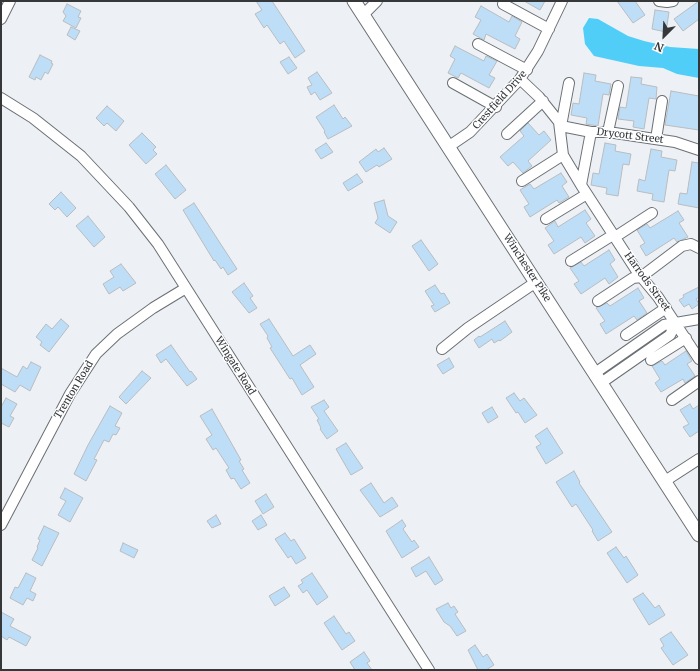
<!DOCTYPE html>
<style>
body{margin:0}
#map{position:relative;width:700px;height:671px;overflow:hidden;background:#edf1f5;font-family:Merriweather,serif}
canvas{display:block}
.frame{position:absolute;inset:0;border:2px solid #353738;pointer-events:none}
.north{position:absolute;left:644px;top:16px;width:40px;height:40px;-webkit-text-stroke:3px #fdfeff;paint-order:stroke;rotate:204deg;font-size:11px;font-weight:700;line-height:16px;text-align:center;color:#353738}
.north::after{content:'';display:block;margin:auto;width:14px;height:18px;background:#353738;clip-path:polygon(50% 0,100% 100%,50% 72%,0 100%)}
</style>
<div id="map">
<canvas width="700" height="671"></canvas>
<div class="frame"></div>
<div class="north">N</div>
</div>
<script>
const g = document.querySelector('canvas').getContext('2d');
g.lineJoin = 'round';
function fillPath(path, color) { g.fillStyle = color; g.fill(path, 'evenodd'); }
const shape = rows => new Path2D(rows.map(r => 'M' + r).join(''));
function trace(path, color, width, dash) { g.strokeStyle = color; g.lineWidth = width; g.lineCap = dash ? 'butt' : 'round'; g.setLineDash(dash || []); g.stroke(path); }
function label(font, color, halo, rows, align = 'center') {
  g.font = font + ' Merriweather,serif'; g.lineWidth = 3; g.setLineDash([]); g.textBaseline = 'middle'; g.strokeStyle = halo; g.fillStyle = color; for (const [text, x, y, turn = 0] of rows) {
    g.save(); g.translate(x, y); g.rotate((+turn || 0) * Math.PI / 180); g.textAlign = isNaN(turn) ? turn : align; if (halo) g.strokeText(text, 0, 0); g.fillText(text, 0, 0); g.restore();
  }
}
const water = shape([
 [589,18,598,19,628,36,644,41,670,47,699,49,699,78,677,74,663,68,639,66,594,56,585,44,583,28]
]);
const building = shape([
 [256,1,272,1,305,51,295,58,284,41,280,44,267,25,264,28,255,14,262,10,256,1],
 [524,1,545,1,540,10,524,1],
 [617,1,635,1,645,15,633,23,617,1],
 [699,1,699,19,683,31,674,19,699,1],
 [67,4,81,11,78,17,81,18,76,28,63,21,66,16,63,12,67,4],
 [481,6,509,22,512,16,522,22,515,36,520,39,515,49,486,34,484,40,473,34,481,20,475,17,481,6],
 [655,10,669,12,666,32,652,29,655,10],
 [71,27,80,31,75,40,67,35,71,27],
 [455,46,484,61,486,56,497,61,489,75,495,78,489,88,461,73,458,78,448,73,455,59,450,56,455,46],
 [40,55,52,61,51,63,53,64,48,74,45,72,41,80,36,77,35,80,29,77,40,55],
 [289,57,297,68,288,74,280,62,289,57],
 [317,72,332,93,320,100,315,92,311,95,307,87,312,85,308,78,317,72],
 [584,73,596,75,595,81,611,84,609,95,603,94,598,126,586,124,587,118,571,115,573,103,579,104,584,73],
 [631,77,642,78,641,84,657,87,656,99,649,98,644,129,633,127,634,121,618,119,620,107,626,108,631,77],
 [671,91,699,96,699,130,665,125,671,91],
 [334,105,343,119,345,117,352,126,328,139,324,132,325,131,316,117,334,105],
 [107,106,124,121,116,131,107,123,104,126,96,118,107,106],
 [528,123,539,135,544,131,551,140,528,161,532,166,523,173,513,162,508,166,500,157,524,136,520,131,528,123],
 [142,133,156,147,153,150,157,154,146,164,129,145,142,133],
 [326,143,333,152,321,159,315,150,326,143],
 [605,143,616,145,615,151,631,154,629,165,623,164,618,196,606,194,607,188,591,185,593,173,599,174,605,143],
 [384,148,392,159,379,167,377,165,366,172,359,162,376,149,378,152,384,148],
 [651,149,662,151,661,157,677,160,675,171,669,170,664,202,652,200,653,194,637,191,639,179,645,181,651,149],
 [692,162,699,163,699,208,678,204,680,193,687,194,692,162],
 [166,165,186,190,175,199,155,174,166,165],
 [561,173,567,182,562,186,569,197,559,203,557,200,530,217,524,207,529,204,520,190,530,184,534,189,561,173],
 [357,174,363,182,348,191,343,183,357,174],
 [61,192,76,208,67,217,58,207,55,210,49,204,61,192],
 [384,200,388,216,397,222,390,233,375,223,378,218,374,203,384,200],
 [194,203,237,269,228,275,223,267,221,269,215,260,214,261,183,210,194,203],
 [585,210,591,219,586,223,595,236,585,243,581,237,554,254,548,245,554,241,545,228,555,221,558,227,585,210],
 [678,211,684,220,679,223,688,237,677,242,674,238,646,256,640,246,645,243,637,230,647,224,650,228,678,211],
 [88,216,105,237,94,247,76,226,88,216],
 [421,240,438,264,429,271,412,246,421,240],
 [609,250,615,260,610,264,618,277,609,284,605,278,581,294,574,284,579,281,570,268,581,262,584,266,609,250],
 [121,264,136,283,123,291,120,287,109,294,103,284,114,277,110,271,121,264],
 [244,283,253,296,250,298,257,308,249,313,232,292,244,283],
 [435,285,441,294,444,293,450,303,435,312,431,306,434,305,425,291,435,285],
 [699,287,699,297,696,299,699,304,692,309,689,304,684,307,679,300,684,297,683,295,699,287],
 [638,288,644,298,639,301,647,313,637,320,634,316,606,334,600,324,605,321,596,308,607,303,610,306,638,288],
 [61,319,69,326,49,352,40,345,42,342,36,337,46,324,52,329,61,319],
 [269,319,293,356,310,345,316,354,300,365,314,387,302,395,292,378,290,379,270,348,272,347,267,338,268,336,260,324,269,319],
 [505,321,512,332,500,341,499,340,494,343,492,339,479,348,474,340,479,336,480,337,505,321],
 [171,345,190,372,191,371,197,379,187,386,166,359,161,363,156,355,171,345],
 [686,351,692,361,687,364,695,376,685,383,683,379,661,392,655,383,660,379,652,366,662,361,665,365,686,351],
 [449,358,454,367,443,374,437,365,449,358],
 [31,362,41,367,30,391,20,385,15,392,1,384,1,368,17,377,23,366,27,369,31,362],
 [142,371,151,378,126,404,119,397,142,371],
 [514,393,520,401,524,398,537,415,525,423,518,412,516,413,506,398,514,393],
 [6,398,17,404,10,416,14,418,9,427,1,423,1,407,6,398],
 [324,400,329,407,324,411,338,431,327,439,320,429,321,428,317,420,319,419,311,407,324,400],
 [690,404,693,409,699,405,699,431,690,437,683,427,689,424,680,410,690,404],
 [110,406,122,413,115,426,120,428,116,435,113,434,109,442,104,440,94,459,97,460,86,481,74,474,88,445,110,406],
 [492,407,498,417,488,423,482,413,492,407],
 [212,409,241,460,239,461,244,469,242,470,250,483,241,489,234,478,231,479,226,470,229,468,216,448,213,450,206,439,212,435,200,416,212,409],
 [547,428,563,453,546,464,536,447,541,444,535,436,547,428],
 [346,443,363,468,351,475,336,449,346,443],
 [574,471,580,482,579,483,612,532,598,541,592,531,593,530,576,504,572,507,556,482,574,471],
 [371,483,384,503,392,497,398,506,380,517,360,490,371,483],
 [65,488,83,498,70,522,58,515,66,501,60,498,65,488],
 [266,494,274,507,263,514,255,501,266,494],
 [216,515,221,524,212,528,207,521,216,515],
 [261,515,267,525,258,530,252,521,261,515],
 [402,520,406,526,403,529,412,542,414,540,419,547,402,558,386,531,402,520],
 [44,526,59,533,42,566,32,560,38,548,37,547,40,540,38,539,44,526],
 [285,533,291,541,294,539,306,558,296,564,291,556,288,558,275,539,285,533],
 [123,543,138,550,134,558,120,551,123,543],
 [616,547,624,558,626,556,638,575,627,583,607,553,616,547],
 [429,557,443,580,435,585,426,571,416,577,411,568,429,557],
 [26,573,36,578,30,591,36,594,33,601,27,598,23,605,10,598,15,587,18,588,26,573],
 [312,573,328,597,317,605,307,590,303,593,298,586,303,583,301,580,312,573],
 [284,587,290,596,275,606,269,596,284,587],
 [643,593,655,608,659,605,665,615,649,625,633,599,643,593],
 [448,603,451,608,454,606,458,612,455,614,466,631,457,636,450,626,444,622,436,609,448,603],
 [1,612,14,619,10,626,31,637,26,646,9,637,7,640,1,636,1,612],
 [334,616,346,634,349,632,355,641,342,650,324,623,334,616],
 [671,632,688,655,673,665,661,648,664,646,660,639,671,632],
 [475,645,483,657,487,654,494,665,486,670,478,670,468,650,475,645],
 [364,652,370,661,367,663,372,670,355,670,350,662,364,652]
]);
const minor = shape([
 [659,1,667,2,673,1],
 [503,4,549,29],
 [363,15,377,1],
 [1,19,10,1],
 [478,44,527,70],
 [520,79,539,97,559,122,563,155,581,185],
 [453,83,496,107],
 [569,83,561,126,591,132,608,132,675,142,699,150],
 [1,98,33,118,81,156,129,207,158,244,429,670],
 [591,132,581,185,638,273,658,297,699,359],
 [608,132,618,86],
 [507,134,543,101],
 [656,139,662,101],
 [448,147,470,132,520,79,538,51,562,1],
 [522,181,563,155],
 [546,219,587,194],
 [615,237,652,213],
 [571,261,613,235],
 [598,301,633,278,641,277,682,246,691,244,699,248],
 [626,335,666,308],
 [442,349,468,328,536,282],
 [651,360,686,338],
 [595,373,664,325,699,319],
 [601,383,670,335,676,323],
 [672,400,699,381],
 [665,481,699,459],
 [1,525,70,394,96,354,117,334,153,308,186,288]
]);
const major = shape([
 [354,1,699,535]
]);
const streetNames = [
 ["Crestfield Drive",500,100,-48],
 ["Drycott Street",630,136,7],
 ["Winchester Pike",527,268,57],
 ["Harrods Street",647,282,54],
 ["Wingate Road",235,366,58],
 ["Trenton Road",74,390,-59]
];
fillPath(water, '#51cef7');
fillPath(building, '#bedef8');
trace(building, '#b8bcbf', 1);
trace(minor, '#6c7073', 12);
trace(major, '#6c7073', 15);
trace(minor, '#fff', 10);
trace(major, '#fff', 13);
label('10px', '#353738', '#fdfeff', streetNames);
</script>
